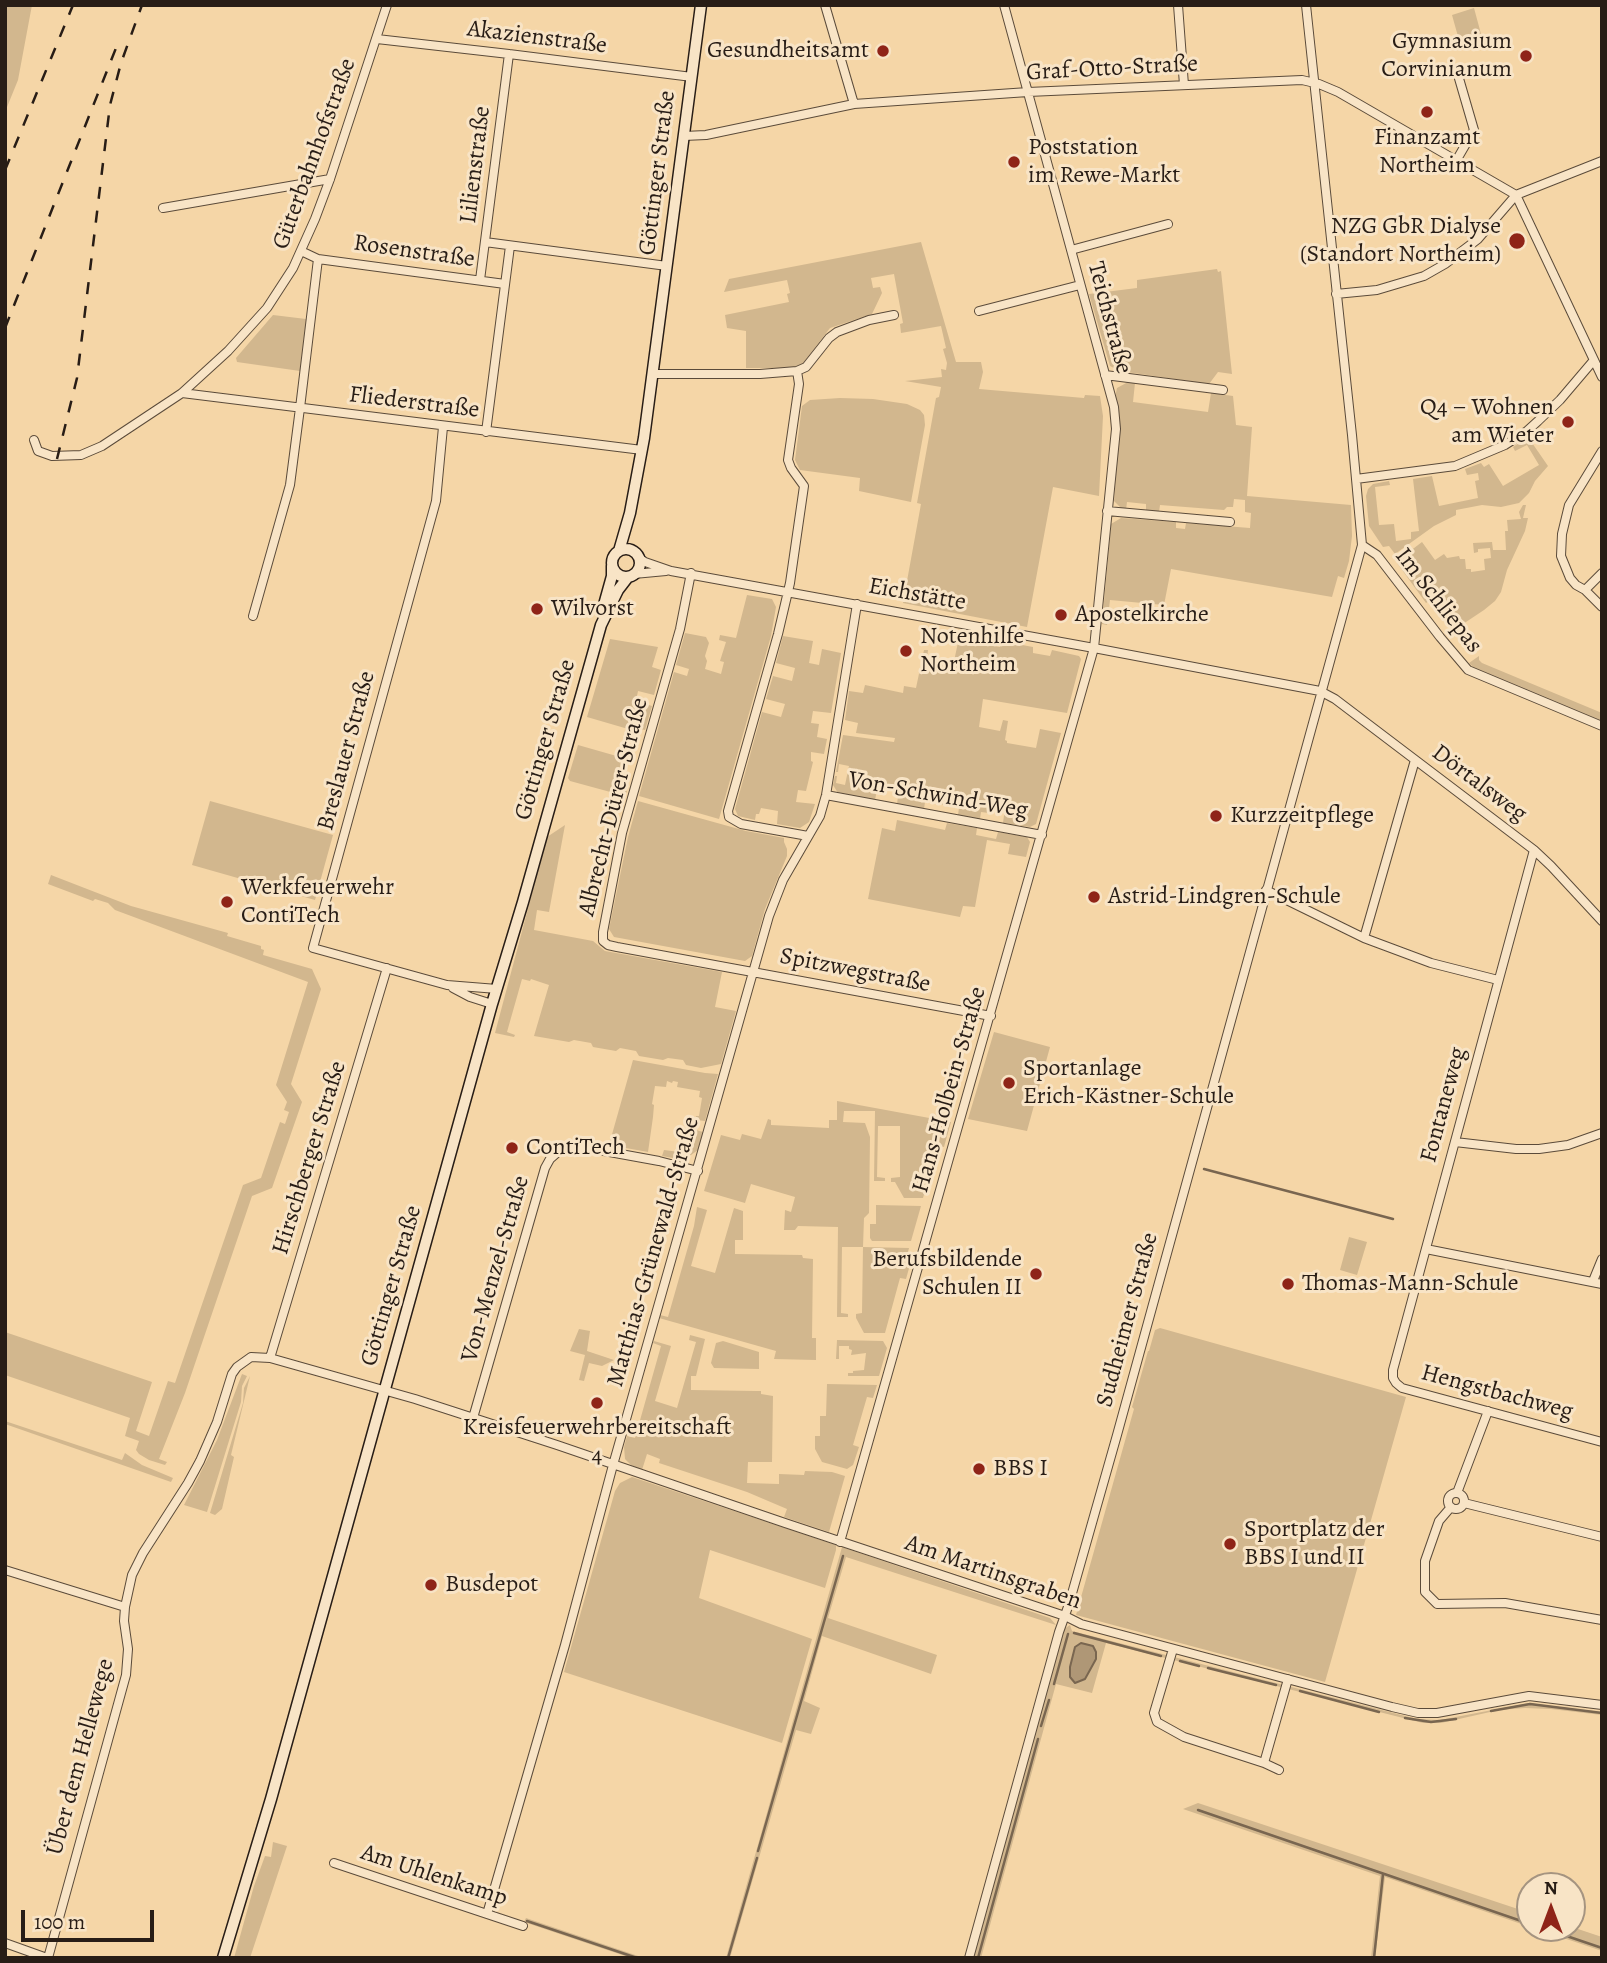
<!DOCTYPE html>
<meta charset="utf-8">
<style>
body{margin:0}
#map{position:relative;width:1607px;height:1963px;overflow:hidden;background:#f5d6a7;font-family:Alegreya,serif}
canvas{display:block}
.frame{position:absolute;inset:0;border:7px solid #281d16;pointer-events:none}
.north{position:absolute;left:1516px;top:1872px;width:70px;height:70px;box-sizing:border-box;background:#f8e4c6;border:2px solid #a59480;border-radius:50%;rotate:0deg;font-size:19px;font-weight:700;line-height:28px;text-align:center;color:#281d16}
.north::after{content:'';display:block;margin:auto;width:24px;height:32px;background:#8f2418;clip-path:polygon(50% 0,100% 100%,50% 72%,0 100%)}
.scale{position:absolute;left:21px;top:1910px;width:133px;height:32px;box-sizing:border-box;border:4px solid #281d16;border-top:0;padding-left:9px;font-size:21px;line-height:24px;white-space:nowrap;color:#281d16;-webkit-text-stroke:5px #f8e4c6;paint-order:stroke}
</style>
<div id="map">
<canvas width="1607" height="1963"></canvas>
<div class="frame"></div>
<div class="north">N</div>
<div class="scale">100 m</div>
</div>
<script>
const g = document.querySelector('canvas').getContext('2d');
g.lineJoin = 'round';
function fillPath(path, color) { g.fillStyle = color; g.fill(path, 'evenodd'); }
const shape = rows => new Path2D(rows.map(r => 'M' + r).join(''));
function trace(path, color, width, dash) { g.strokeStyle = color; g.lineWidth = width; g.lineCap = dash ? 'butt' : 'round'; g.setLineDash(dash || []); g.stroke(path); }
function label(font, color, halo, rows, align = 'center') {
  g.font = font + ' Alegreya,serif'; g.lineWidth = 6; g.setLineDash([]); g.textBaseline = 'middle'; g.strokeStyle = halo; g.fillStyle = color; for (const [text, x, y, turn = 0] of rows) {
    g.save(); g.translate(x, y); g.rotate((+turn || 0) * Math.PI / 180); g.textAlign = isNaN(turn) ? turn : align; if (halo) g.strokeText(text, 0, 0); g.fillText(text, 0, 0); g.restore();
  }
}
const green = shape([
 [5,5,32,5,18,80,5,112],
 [1474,8,1481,34,1459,40,1452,15],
 [921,242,956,362,981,362,983,372,979,389,1084,398,1085,395,1100,396,1103,416,1099,496,1053,487,1027,627,903,603,921,504,917,503,936,398,939,397,941,387,905,381,942,377,941,369,946,370,947,363,943,349,946,348,941,326,901,333,900,324,903,323,894,274,871,278,873,288,880,287,882,293,872,314,830,328,801,366,788,368,746,368,746,331,727,328,725,315,789,302,787,294,790,293,787,280,724,292,729,279],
 [1217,269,1218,272,1221,271,1232,374,1218,372,1209,384,1120,371,1110,366,1089,294,1137,288,1137,280],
 [273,315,306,319,300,371,237,362,236,358],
 [1128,382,1135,383,1133,402,1208,412,1211,393,1233,396,1236,425,1252,427,1247,496,1351,505,1352,536,1349,561,1344,578,1338,576,1332,597,1171,569,1164,605,1110,600,1107,625,1102,624,1111,524,1121,518,1176,522,1176,528,1185,529,1186,523,1250,528,1251,513,1245,512,1245,500,1234,499,1233,507,1227,507,1224,510,1160,505,1159,512,1146,511,1146,504,1127,502,1126,510,1122,509,1114,501,1119,429,1119,412,1115,397,1117,388],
 [840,398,873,399,907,404,920,410,924,415,925,425,911,502,859,491,860,478,800,470,795,460,802,406,810,400],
 [1528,437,1548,466,1535,481,1529,493,1519,503,1501,507,1482,505,1456,510,1456,515,1434,526,1395,554,1389,546,1383,547,1369,526,1366,496,1368,489,1373,484,1389,481,1390,485,1375,487,1379,525,1394,524,1396,541,1411,539,1411,532,1419,531,1413,479,1432,476,1439,506,1478,498,1475,481,1479,480,1478,473,1467,475,1465,469,1481,463,1484,467,1489,464,1503,486,1539,465,1527,445,1515,451,1513,447],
 [1523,505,1526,505,1523,518,1528,518,1525,531,1507,570,1501,592,1495,601,1484,610,1454,630,1435,605,1439,602,1435,597,1426,603,1397,563,1397,561,1422,542,1435,560,1444,554,1447,558,1459,556,1460,559,1465,559,1466,569,1471,569,1471,572,1485,570,1484,559,1491,558,1490,548,1478,549,1478,552,1474,553,1473,543,1492,542,1493,550,1506,550,1505,531,1508,531,1507,520,1521,519,1519,512],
 [747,595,772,599,776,607,771,636,719,819,639,796,674,672,687,676,689,669,676,665,685,633,706,637,709,643,705,656,707,661,705,669,721,674,724,662,720,661,726,642,719,640,720,635,736,638],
 [960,633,988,639,988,645,1000,647,1001,641,1033,647,1033,653,1050,656,1052,650,1079,656,1081,659,1067,713,983,699,979,727,1000,731,1003,720,1008,721,1005,740,1007,741,1007,743,1036,748,1040,729,1061,733,1036,824,1030,827,1003,823,1005,808,991,806,989,813,981,812,980,819,958,815,959,808,939,804,939,797,932,796,931,802,925,802,924,809,897,804,899,789,878,785,875,800,838,793,833,785,835,776,837,776,836,783,845,785,849,766,839,764,838,772,836,772,843,735,894,742,895,738,856,733,858,723,845,720,849,691,863,693,865,685,903,693,904,686,916,688,924,650,928,650,927,658,942,661,942,665,953,666],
 [783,636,813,641,809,663,819,665,822,649,841,653,831,713,813,711,811,723,819,724,817,737,827,739,824,754,811,752,811,761,813,762,806,791,798,790,796,802,815,804,809,822,800,828,777,824,778,811,761,808,759,814,756,814,755,820,738,816,735,809,762,712,781,717,785,704,766,699,773,676,792,681,795,668,776,663],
 [610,639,658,647,652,667,661,670,654,695,638,691,636,701,652,706,645,730,636,728,635,731,587,717],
 [1479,656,1479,660,1482,663,1602,713,1602,723,1475,669,1469,663],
 [578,745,627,759,621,777,623,778,620,789,627,791,625,796,570,781,568,778],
 [210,801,333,835,315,900,192,865],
 [638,801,746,831,784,838,784,842,787,849,787,856,765,909,752,956,745,961,614,937,609,929,628,837],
 [897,820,945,830,947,823,977,828,976,835,996,839,998,832,1027,837,1030,842,1026,857,1008,854,1010,844,987,840,975,907,963,906,960,917,868,899,882,828,895,831],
 [565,825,549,912,537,910,534,930,593,941,605,951,722,972,715,1007,736,1011,721,1064,701,1068,686,1065,683,1060,668,1058,663,1060,639,1056,636,1051,620,1048,616,1051,593,1047,591,1043,574,1040,569,1042,534,1036,549,985,531,979,530,981,522,979,507,1032,515,1035,514,1037,495,1033,547,837],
 [51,875,131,906,228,933,227,936,261,946,261,949,264,950,263,955,312,969,321,989,291,1084,302,1102,272,1188,252,1196,185,1393,159,1459,167,1462,165,1465,149,1460,139,1454,136,1450,139,1441,125,1436,130,1418,5,1375,5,1332,152,1382,136,1431,149,1436,168,1381,175,1383,243,1185,261,1178,280,1122,285,1124,289,1112,284,1110,287,1102,276,1085,308,982,115,910,108,903,95,899,93,901,48,884],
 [994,1032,1050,1047,1027,1131,968,1119],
 [633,1060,705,1073,718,1074,705,1121,697,1120,696,1130,703,1132,698,1150,684,1160,662,1156,664,1150,687,1153,689,1138,692,1138,696,1116,699,1116,702,1098,699,1097,700,1091,677,1087,678,1082,673,1081,672,1083,667,1081,666,1087,655,1086,652,1104,654,1105,653,1117,648,1152,609,1145],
 [837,1101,951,1122,944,1147,938,1146,923,1198,904,1198,895,1182,891,1182,891,1178,900,1177,900,1126,878,1126,877,1177,885,1178,885,1181,874,1181,875,1111,844,1111,843,1122,865,1123,870,1137,869,1213,864,1218,863,1247,909,1248,908,1252,913,1254,906,1279,900,1278,885,1333,864,1333,856,1318,856,1314,862,1313,863,1247,842,1247,841,1313,848,1314,848,1317,837,1317,838,1227,798,1226,795,1230,784,1230,785,1210,791,1212,795,1197,751,1184,745,1203,704,1191,721,1135,740,1140,742,1134,761,1139,768,1119,771,1120,771,1125,829,1128,829,1120,837,1120],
 [876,1205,921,1206,911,1241,872,1241,870,1238,870,1224,876,1224],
 [697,1207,707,1210,691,1266,715,1273,734,1208,743,1211,743,1240,735,1240,735,1254,802,1255,803,1258,813,1259,812,1338,816,1338,816,1360,774,1359,776,1351,659,1318,660,1315,668,1317,694,1226],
 [1349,1237,1367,1242,1357,1275,1340,1270],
 [1160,1328,1406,1397,1325,1682,1076,1615,1132,1416,1134,1409,1132,1407,1148,1351,1149,1351,1155,1330],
 [579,1329,590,1331,587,1351,614,1360,602,1366,589,1363,584,1381,579,1380,585,1355,570,1351],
 [690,1335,705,1339,696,1376,691,1376,691,1390,756,1391,761,1391,761,1394,773,1396,772,1462,748,1462,747,1483,779,1484,779,1474,804,1475,805,1471,832,1472,845,1476,829,1532,784,1517,787,1509,747,1492,659,1463,660,1459,647,1454,642,1470,631,1465,625,1459,624,1447,627,1436,635,1438,661,1346,653,1343,654,1341,671,1346,655,1401,677,1408,696,1342,689,1340],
 [837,1340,883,1341,887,1348,879,1376,848,1376,848,1373,853,1373,853,1371,864,1370,866,1353,851,1355,852,1350,849,1349,849,1346,839,1346,839,1359,836,1359],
 [723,1341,759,1352,759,1369,714,1368,711,1363,716,1343],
 [242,1374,247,1376,242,1386,241,1402,207,1512,184,1505,217,1440],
 [250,1376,231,1455,234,1457,222,1509,215,1515,210,1513,243,1403,244,1388],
 [827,1384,877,1385,873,1398,867,1397,853,1445,859,1447,853,1465,847,1469,822,1462,815,1449,815,1436,820,1436,820,1416,826,1416],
 [5,1421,122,1460,125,1453,142,1465,173,1478,171,1482,5,1424],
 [632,1477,836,1545,836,1550,825,1588,710,1550,699,1598,812,1639,782,1743,564,1672,615,1491,620,1483],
 [842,1547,1050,1618,1056,1625,846,1557,828,1618,937,1655,931,1674,822,1636,804,1701,820,1708,811,1734,796,1730,730,1958,726,1958],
 [1070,1625,1072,1631,1417,1719,1440,1720,1529,1703,1602,1712,1602,1715,1551,1709,1525,1708,1499,1710,1441,1723,1423,1723,1106,1643,1092,1693,1056,1684,981,1958,973,1958,1064,1629],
 [1198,1803,1530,1913,1530,1927,1385,1877,1375,1958,1371,1958,1380,1876,1183,1809],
 [273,1842,287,1846,250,1958,234,1958,254,1886,265,1856,271,1857],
 [526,1918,644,1958,631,1958,524,1922],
 [1572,1927,1602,1937,1602,1951,1534,1928]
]);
const water = shape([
 [1081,1643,1093,1646,1096,1652,1096,1659,1085,1679,1075,1683,1070,1677,1070,1667,1075,1647,1081,1643]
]);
const stream = shape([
 [1204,1169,1393,1219],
 [1074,1633,1161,1656],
 [1180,1661,1199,1666],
 [1208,1668,1276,1685],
 [1054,1684,1068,1634],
 [1300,1691,1379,1712],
 [1491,1711,1530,1704,1602,1713],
 [1405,1718,1431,1722,1456,1719],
 [1041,1726,1049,1700],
 [1198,1810,1530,1924],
 [758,1851,843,1556],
 [527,1921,637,1958],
 [1543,1928,1602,1948],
 [728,1958,757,1858],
 [978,1958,1038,1739],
 [1374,1958,1383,1874]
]);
const minor = shape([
 [825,5,854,104],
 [1178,5,1184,85],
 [377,39,509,54,692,77],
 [684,136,706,135,854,104,1028,92,1302,80,1319,84,1338,92,1516,195],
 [1456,161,1474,130,1458,75],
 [1516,195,1602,377],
 [163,208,330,179],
 [485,242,667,266],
 [1071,250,1168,224],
 [318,259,505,284],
 [480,280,509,54],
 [1336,294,1377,290,1424,276,1445,264,1478,239,1516,195,1602,161],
 [979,311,1080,285],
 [797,371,799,384,788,460,791,468,804,486,790,583,778,634,728,811,729,817,741,824,808,836],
 [653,374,760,374,797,371,806,367,829,338,837,332,869,320,894,315],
 [1105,375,1223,390],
 [182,393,642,450],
 [443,427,436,501,313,948,447,985,497,989],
 [486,432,510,246],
 [34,440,38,451,52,456,81,455,102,446,182,393,228,351,267,308,293,268,315,219,330,179,387,5],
 [1356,479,1455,466,1505,445,1527,431,1538,421,1560,400,1594,360],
 [1107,511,1230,522],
 [1362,545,1377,555,1440,637,1468,670,1602,726],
 [639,558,645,562,671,571,1094,648,1320,691,1335,699,1534,850,1551,866,1602,921],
 [691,573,680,629,622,833,603,932,603,941,608,945,617,947,991,1016],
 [1602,573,1585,590,1602,607],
 [634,574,666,571],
 [1585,590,1576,585,1570,578,1561,556,1562,534,1569,505,1602,451],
 [253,616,290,485,300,408,318,259,301,251],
 [826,795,1042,835],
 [1534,850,1393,1370,1393,1378,1396,1383,1402,1388,1602,1442],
 [1266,890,1364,938,1431,963,1498,980],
 [1364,938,1415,760],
 [453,988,470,997,492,1004],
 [1455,1142,1516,1149,1539,1149,1568,1145,1602,1133],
 [1426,1249,1602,1284],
 [1593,1281,1602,1259],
 [270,1358,387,968],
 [473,1418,545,1168,550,1159,558,1152,568,1148,582,1147,659,1161,698,1171],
 [1457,1493,1488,1411],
 '1448 1501a8 8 0 1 1 16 0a8 8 0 1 1-16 0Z',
 [1464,1503,1602,1537],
 [1451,1507,1439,1521,1425,1561,1425,1592,1437,1604,1505,1603,1602,1620],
 [840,1542,1094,648,1116,429,1114,407,1004,5],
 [5,1570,125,1607],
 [1173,1649,1154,1713,1157,1722,1184,1737,1264,1763,1288,1679],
 [1264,1763,1279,1770],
 [334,1863,523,1926],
 [487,1914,565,1645,613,1465,769,916,783,880,820,816,826,795,857,604],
 [5,1943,47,1958],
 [48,1958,126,1675,128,1649,124,1621,125,1607,132,1575,143,1553,188,1483,200,1461,217,1422,232,1374,237,1367,251,1357,270,1358,415,1399,557,1445,785,1523,1065,1616,1081,1624,1392,1707,1418,1713,1437,1713,1529,1696,1602,1705],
 [969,1958,1059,1632,1069,1604,1117,1435,1362,545,1352,435,1306,5]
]);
const secondary = shape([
 '612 563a14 14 0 1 1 28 0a14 14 0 1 1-28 0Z',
 [619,551,630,513,644,438,701,5],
 [602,612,612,576,612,566],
 [223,1958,271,1799,492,1004,523,902,601,625,618,590,628,577]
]);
const rail = shape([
 [5,170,73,5],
 [5,328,118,43],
 [57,459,77,378,110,105,121,63,142,5]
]);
const markers = [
 [883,51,7,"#8f2418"],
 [1526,56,7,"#8f2418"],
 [1427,112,7,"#8f2418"],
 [1014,162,7,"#8f2418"],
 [1517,241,9,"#8f2418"],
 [1568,422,7,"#8f2418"],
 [537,609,7,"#8f2418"],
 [1061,615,7,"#8f2418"],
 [906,651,7,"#8f2418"],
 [1216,816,7,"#8f2418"],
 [1094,897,7,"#8f2418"],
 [227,902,7,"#8f2418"],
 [1009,1083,7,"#8f2418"],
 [512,1148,7,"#8f2418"],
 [1036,1274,7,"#8f2418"],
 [1288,1284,7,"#8f2418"],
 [597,1403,7,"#8f2418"],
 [979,1469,7,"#8f2418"],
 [1230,1544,7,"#8f2418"],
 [431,1585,7,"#8f2418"]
];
const streetNames = [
 ["Akazienstraße",537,38,7],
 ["Graf-Otto-Straße",1112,69,-3],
 ["Güterbahnhofstraße",315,154,-70],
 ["Lilienstraße",476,165,-83],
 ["Göttinger Straße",658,173,-83],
 ["Rosenstraße",414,252,8],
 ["Teichstraße",1109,318,75],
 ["Fliederstraße",414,403,7],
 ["Eichstätte",917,595,10],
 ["Im Schliepas",1438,601,52],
 ["Göttinger Straße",546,740,-74],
 ["Breslauer Straße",347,751,-75],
 ["Dörtalsweg",1479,784,37],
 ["Von-Schwind-Weg",938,796,10],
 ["Albrecht-Dürer-Straße",614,807,-76],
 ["Spitzwegstraße",855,971,11],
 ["Hans-Holbein-Straße",950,1090,-74],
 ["Fontaneweg",1444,1105,-75],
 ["Hirschberger Straße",310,1158,-73],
 ["Matthias-Grünewald-Straße",654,1252,-74],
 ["Von-Menzel-Straße",496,1269,-74],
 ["Göttinger Straße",392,1286,-74],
 ["Sudheimer Straße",1128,1320,-75],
 ["Hengstbachweg",1497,1393,15],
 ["Am Martinsgraben",993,1573,19],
 ["Über dem Hellewege",81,1757,-75],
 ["Am Uhlenkamp",434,1876,18]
];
const poiNames = [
 ["Gymnasium",1512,42,"right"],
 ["Corvinianum",1512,70,"right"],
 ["Gesundheitsamt",869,51,"right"],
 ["Finanzamt",1427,138,"center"],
 ["Northeim",1427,166,"center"],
 ["Poststation",1028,148],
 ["im Rewe-Markt",1028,176],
 ["NZG GbR Dialyse",1501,227,"right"],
 ["(Standort Northeim)",1501,255,"right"],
 ["Q4 – Wohnen",1554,408,"right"],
 ["am Wieter",1554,436,"right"],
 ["Wilvorst",551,609],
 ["Apostelkirche",1075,615],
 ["Notenhilfe",920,637],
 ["Northeim",920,665],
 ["Kurzzeitpflege",1230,816],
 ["Werkfeuerwehr",241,888],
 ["ContiTech",241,916],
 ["Astrid-Lindgren-Schule",1108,897],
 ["Sportanlage",1023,1069],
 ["Erich-Kästner-Schule",1023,1097],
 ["ContiTech",526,1148],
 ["Berufsbildende",1022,1260,"right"],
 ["Schulen II",1022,1288,"right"],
 ["Thomas-Mann-Schule",1302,1284],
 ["Kreisfeuerwehrbereitschaft",597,1428,"center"],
 ["4",597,1456,"center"],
 ["BBS I",993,1469],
 ["Sportplatz der",1244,1530],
 ["BBS I und II",1244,1558],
 ["Busdepot",445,1585]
];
fillPath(green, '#d2b78e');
fillPath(water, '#af9776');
trace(water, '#796650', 2);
trace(stream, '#796650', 2.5);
trace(minor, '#5b4b3a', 10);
trace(secondary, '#281d16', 13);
trace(minor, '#f8e4c6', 8);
trace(secondary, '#f8e4c6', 10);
trace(rail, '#281d16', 2.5, [12, 12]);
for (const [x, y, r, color] of markers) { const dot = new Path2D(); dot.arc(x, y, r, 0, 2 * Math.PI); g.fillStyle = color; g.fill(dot); trace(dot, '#f8e4c6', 2.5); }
label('24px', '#281d16', '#f8e4c6', streetNames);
label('24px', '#281d16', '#f8e4c6', poiNames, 'left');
</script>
